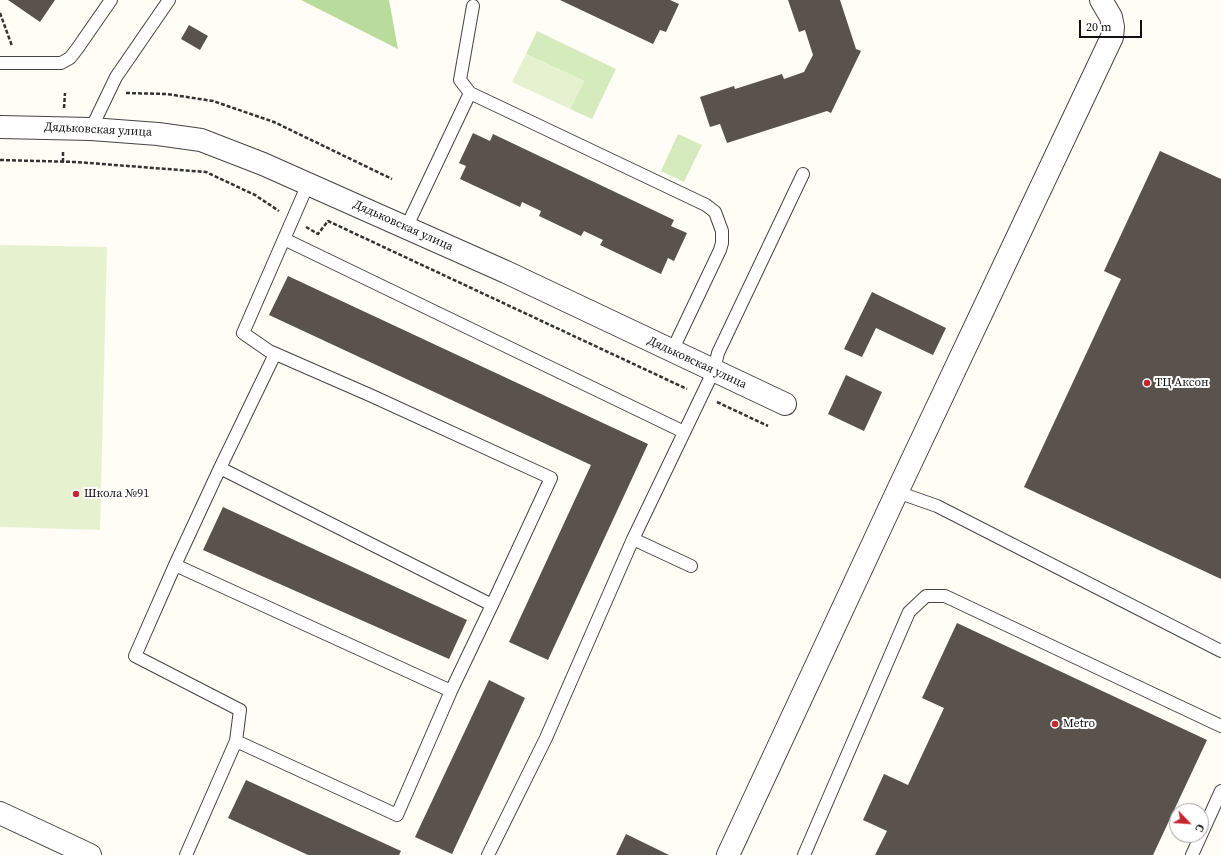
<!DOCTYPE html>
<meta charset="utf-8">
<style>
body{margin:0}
#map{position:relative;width:1221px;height:855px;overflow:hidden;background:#fffdf5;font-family:"Source Serif 4",serif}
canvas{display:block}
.north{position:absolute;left:1169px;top:803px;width:40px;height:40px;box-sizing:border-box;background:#fff;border:1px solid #a0a0a0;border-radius:50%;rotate:115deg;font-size:11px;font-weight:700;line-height:16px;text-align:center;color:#111}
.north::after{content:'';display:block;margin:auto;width:14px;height:18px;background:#c4262e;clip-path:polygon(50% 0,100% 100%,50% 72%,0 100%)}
.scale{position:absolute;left:1079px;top:20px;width:63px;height:18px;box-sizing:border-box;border:2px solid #111;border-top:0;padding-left:5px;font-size:12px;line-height:14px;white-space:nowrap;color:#111;-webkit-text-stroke:3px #fff;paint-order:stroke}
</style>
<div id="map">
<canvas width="1221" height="855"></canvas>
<div class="north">С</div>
<div class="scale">20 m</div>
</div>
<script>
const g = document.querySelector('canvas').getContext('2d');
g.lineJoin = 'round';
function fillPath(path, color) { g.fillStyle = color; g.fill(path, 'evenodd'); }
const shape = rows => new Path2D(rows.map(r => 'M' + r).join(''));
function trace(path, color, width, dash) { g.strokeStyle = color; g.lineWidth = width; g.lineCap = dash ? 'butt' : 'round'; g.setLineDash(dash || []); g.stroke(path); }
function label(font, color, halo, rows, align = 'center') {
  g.font = font + ' "Source Serif 4",serif'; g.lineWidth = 4; g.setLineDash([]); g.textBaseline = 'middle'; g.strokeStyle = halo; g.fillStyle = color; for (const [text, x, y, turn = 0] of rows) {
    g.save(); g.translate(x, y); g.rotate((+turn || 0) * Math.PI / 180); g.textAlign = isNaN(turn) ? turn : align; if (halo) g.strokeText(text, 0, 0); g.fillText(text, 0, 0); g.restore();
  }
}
const green = shape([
 [537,31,616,69,592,119,570,109,584,81,526,54],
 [678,134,702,145,684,182,661,171]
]);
const forest = shape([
 [301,0,389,0,398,49]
]);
const pitch = shape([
 [526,54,584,81,570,109,512,82],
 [0,245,107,247,100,530,0,527]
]);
const building = shape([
 [8,0,55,0,40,22],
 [560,0,670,0,679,4,666,32,660,30,653,44],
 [788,0,840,0,856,49,861,51,831,113,827,111,727,143,720,124,710,127,700,97,734,86,735,89,782,74,784,79,804,72,813,55,805,30,799,32],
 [189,25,208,36,200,50,181,39],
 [473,133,490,141,493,134,674,220,671,226,687,233,674,261,668,258,661,274,600,245,603,240,584,231,581,236,539,216,541,211,522,202,520,207,460,179,466,166,459,163],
 [1160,151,1221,179,1221,579,1024,487,1121,279,1104,271],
 [288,276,648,444,548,660,509,642,591,465,269,315],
 [872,292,946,328,933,355,876,328,862,357,844,349],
 [846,375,882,392,864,431,828,414],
 [223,507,467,620,449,659,203,550],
 [957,623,1207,740,1153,855,875,855,887,831,863,820,884,774,908,785,944,708,922,698],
 [489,680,525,698,452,854,415,837],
 [246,780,401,851,399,855,308,855,228,818],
 [626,834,669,855,616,855]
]);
const path = shape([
 [0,13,12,46],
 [126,93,167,94,213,101,274,122,392,179],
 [64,108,65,93],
 [0,160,76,162,206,172,255,195,279,211],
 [63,162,63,150],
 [306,227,318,234,328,221,687,389],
 [717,402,768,426]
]);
const service = shape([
 [0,63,61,63,70,58,77,49,111,0],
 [470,93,460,80,473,6],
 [91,129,116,77,169,0],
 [308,184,243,333,269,351,372,396,551,478,492,605],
 [406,228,470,93,706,205,715,212,722,231,722,243,720,250,672,351],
 [284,239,684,432],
 [220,468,275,354],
 [897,492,937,506,1221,651],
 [633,539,714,370,718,353,803,174],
 [175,565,451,691],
 [186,855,236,741,397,815,451,691,492,605,220,468,175,565,135,656,240,710,236,741],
 [488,855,546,738,633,539,691,566],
 [804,855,909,612,926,596,945,596,1221,726],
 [1192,855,1221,791]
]);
const minor = shape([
 [0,127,91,129,158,134,201,140,263,164,506,272,785,404],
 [0,813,90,855],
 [728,855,897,492,1112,37,1113,27,1111,17,1101,0]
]);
const markers = [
 [1147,383,4,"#c4262e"],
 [76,494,4,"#c4262e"],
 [1055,724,4,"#c4262e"]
];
const streetNames = [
 ["Дядьковская улица",98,130,3],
 ["Дядьковская улица",403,226,24],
 ["Дядьковская улица",697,363,25]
];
const poiNames = [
 ["ТЦ Аксон",1155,383],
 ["Школа №91",84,494],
 ["Metro",1063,724]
];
fillPath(green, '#d5ebbd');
fillPath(forest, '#b9dc9c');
fillPath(pitch, '#e6f2cf');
fillPath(building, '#5a524d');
trace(service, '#444', 14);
trace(minor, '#444', 24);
trace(path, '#333', 2.5, [4, 2]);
trace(service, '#fff', 12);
trace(minor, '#fff', 22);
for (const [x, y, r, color] of markers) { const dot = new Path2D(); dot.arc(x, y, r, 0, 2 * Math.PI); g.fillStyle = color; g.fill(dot); trace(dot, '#fff', 1.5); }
label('12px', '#111', '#fff', streetNames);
label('12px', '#111', '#fff', poiNames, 'left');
</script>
